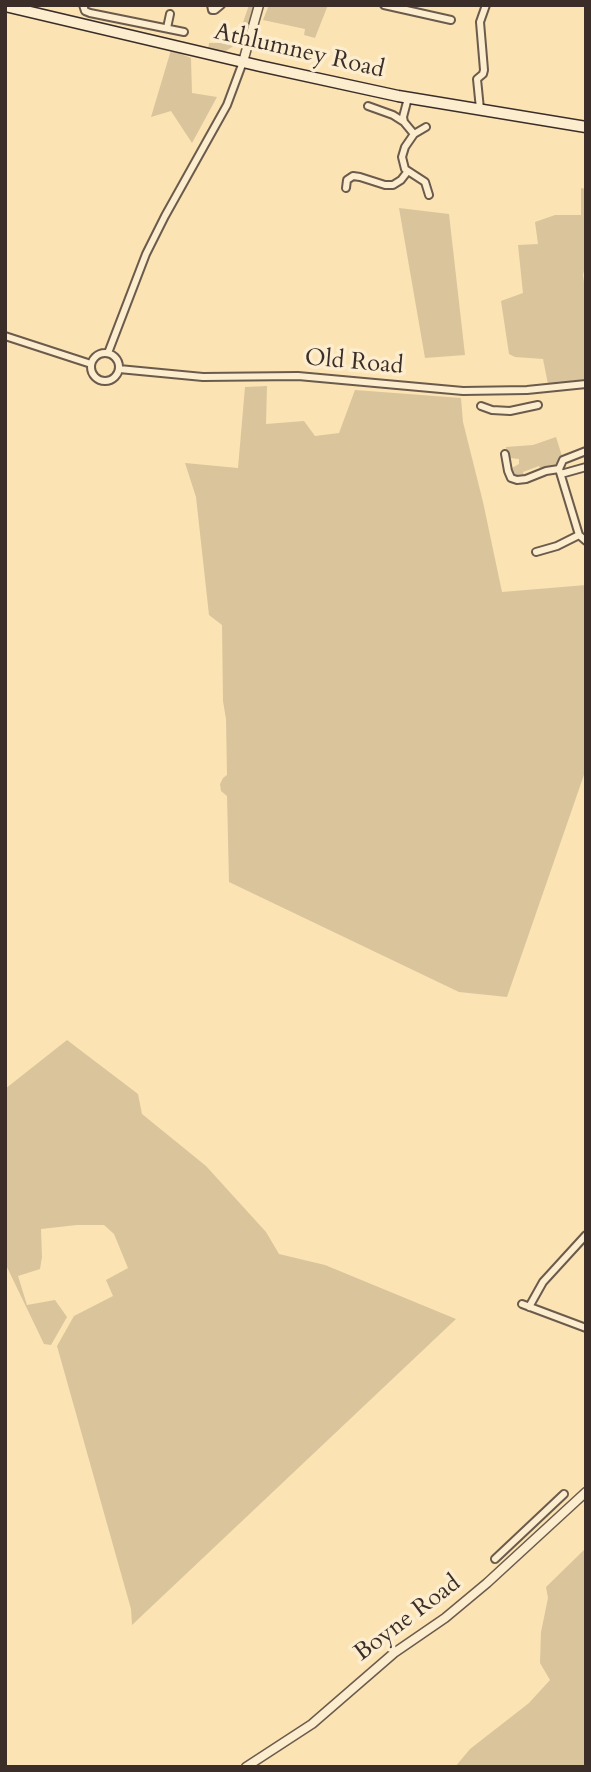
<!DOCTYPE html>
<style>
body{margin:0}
#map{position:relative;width:591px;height:1772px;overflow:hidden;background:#fbe3b3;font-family:Cardo,serif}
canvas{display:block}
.frame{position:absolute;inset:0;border:7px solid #3b2e29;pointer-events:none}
</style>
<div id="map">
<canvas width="591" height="1772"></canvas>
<div class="frame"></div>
</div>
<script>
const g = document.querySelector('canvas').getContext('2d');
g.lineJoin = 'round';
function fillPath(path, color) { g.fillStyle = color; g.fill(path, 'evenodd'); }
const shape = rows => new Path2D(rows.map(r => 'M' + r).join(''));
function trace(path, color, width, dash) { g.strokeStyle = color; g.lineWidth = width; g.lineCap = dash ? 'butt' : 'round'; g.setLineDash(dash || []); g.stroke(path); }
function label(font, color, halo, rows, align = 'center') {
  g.font = font + ' Cardo,serif'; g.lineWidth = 7; g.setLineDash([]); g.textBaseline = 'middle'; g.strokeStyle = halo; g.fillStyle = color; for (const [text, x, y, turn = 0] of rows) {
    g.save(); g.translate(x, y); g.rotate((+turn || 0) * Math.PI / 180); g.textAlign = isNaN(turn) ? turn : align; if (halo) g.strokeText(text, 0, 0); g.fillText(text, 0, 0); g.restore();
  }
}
const green = shape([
 [249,5,255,5,246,32,239,43,222,53,208,51,209,43,219,43,228,35,240,31],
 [269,5,328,5,315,38,304,35,305,29,263,20],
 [171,50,191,58,192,93,217,97,192,143,171,111,151,117],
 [581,188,586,189,586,262,583,275,586,296,586,379,548,384,543,359,515,357,509,354,501,301,523,293,518,245,538,244,535,222,555,215,581,215],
 [399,208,449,214,465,355,425,358],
 [267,386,266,424,304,421,315,436,339,433,355,390,461,398,463,422,483,502,502,592,586,585,586,769,507,997,459,992,229,882,227,796,221,791,220,784,223,778,227,775,226,719,223,701,222,625,209,615,196,497,185,463,238,468,245,387],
 [556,437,562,456,558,464,541,470,539,466,523,472,525,478,513,477,511,472,512,468,519,464,519,459,510,458,507,456,506,447,533,445],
 [67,1040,138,1094,142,1114,206,1166,266,1232,279,1254,325,1265,456,1319,132,1625,131,1609,57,1346,74,1316,113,1296,106,1280,128,1268,114,1234,104,1225,77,1225,41,1229,42,1257,40,1269,18,1276,27,1305,55,1300,67,1317,51,1345,44,1344,5,1263,5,1089],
 [586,1548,586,1767,455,1767,470,1749,529,1703,550,1680,540,1663,541,1632,548,1598,546,1587]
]);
const minor = shape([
 [83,5,85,11,90,13,184,32],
 [211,5,212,10,215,10,221,5],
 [384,5,451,20],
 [167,28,170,14],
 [408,98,403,117,404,122,414,134],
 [368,106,393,115,404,122],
 [480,109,477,79,483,74,484,70,480,22,486,5],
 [426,127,414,134,405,147,402,157,405,169,425,182,429,195],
 [346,188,347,180,353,176,360,177,385,185,393,185,401,180,408,171],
 [5,336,91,364],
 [108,353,146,254,165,216,227,105,243,62],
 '91 367a14 14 0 1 1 28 0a14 14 0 1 1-28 0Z',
 [119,369,203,377,298,376,463,391,527,390,586,384],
 [481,406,492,410,510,411,538,405],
 [505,454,508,471,511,478,517,480,526,479,546,471,559,469,579,535,586,541],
 [559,469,563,460,586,451],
 [561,474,586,467],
 [536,552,557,546,579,535],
 [522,1304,586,1328],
 [529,1307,543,1282,586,1235],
 [495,1559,564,1494]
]);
const tertiary = shape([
 [243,62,259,5],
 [246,1767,312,1724,394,1653,445,1618,487,1583,586,1492]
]);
const secondary = shape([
 [5,6,260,66,398,96,586,127]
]);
const streetNames = [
 ["Athlumney Road",299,52,13],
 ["Old Road",354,363,5],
 ["Boyne Road",408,1619,-37]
];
fillPath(green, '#dac49c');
trace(minor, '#6b5b4c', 10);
trace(tertiary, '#6b5b4c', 11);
trace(secondary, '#3b2e29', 13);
trace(minor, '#fcedce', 6);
trace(tertiary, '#fcedce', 8);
trace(secondary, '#fcedce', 10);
label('24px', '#3b2e29', '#fcedce', streetNames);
</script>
